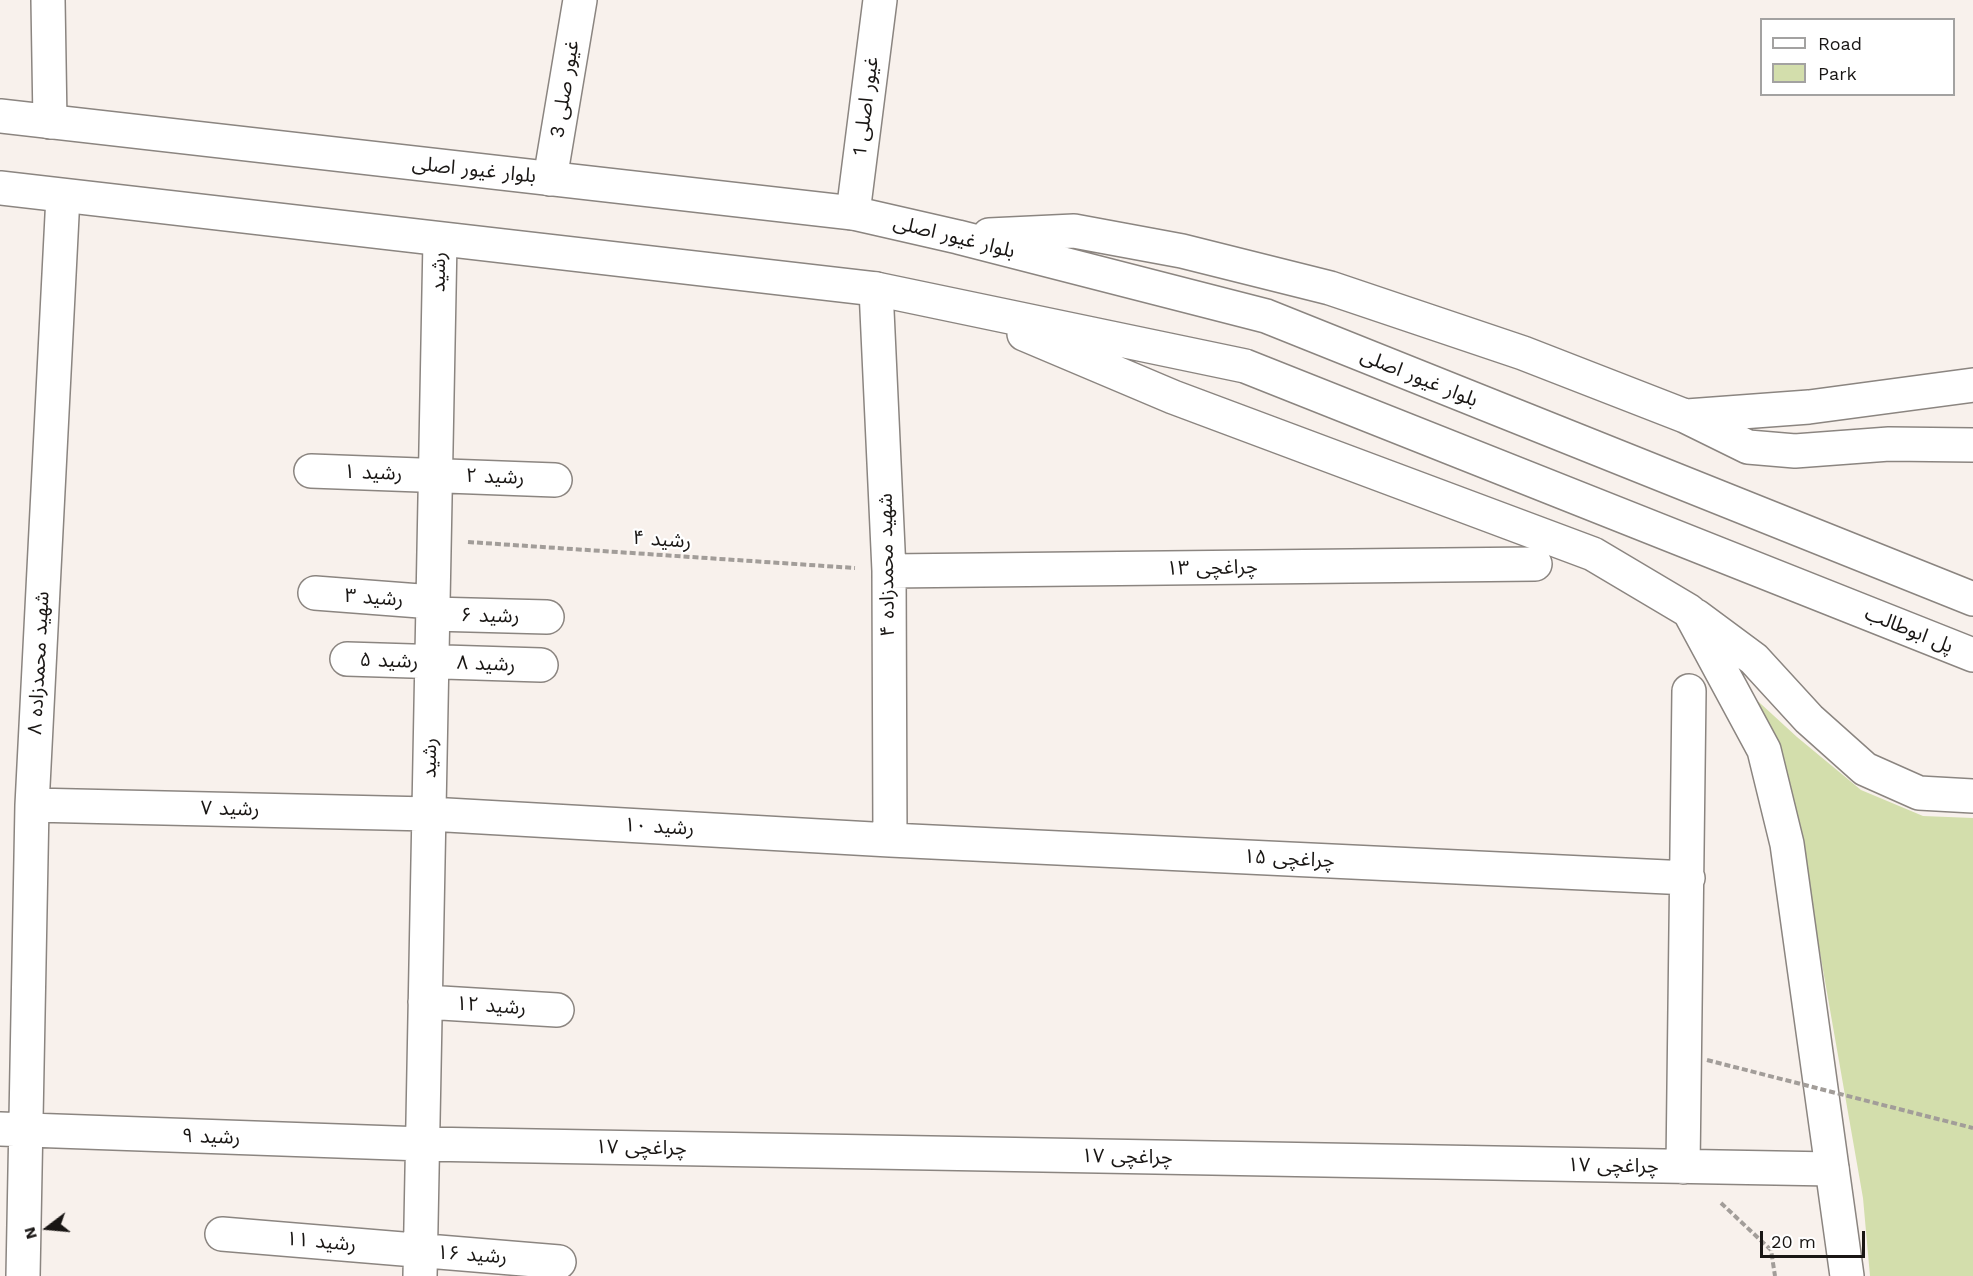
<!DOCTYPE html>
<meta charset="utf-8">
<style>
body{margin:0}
#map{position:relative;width:1973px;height:1276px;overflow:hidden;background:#f8f1ec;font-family:"Work Sans",sans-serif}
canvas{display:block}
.legend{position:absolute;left:1760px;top:18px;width:195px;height:78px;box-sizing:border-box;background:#fff;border:2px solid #a3a2a1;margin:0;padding:8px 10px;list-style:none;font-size:18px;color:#191614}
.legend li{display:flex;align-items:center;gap:12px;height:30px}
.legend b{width:30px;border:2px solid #a3a2a1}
.north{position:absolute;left:18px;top:1198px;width:60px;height:60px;-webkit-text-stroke:4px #fff;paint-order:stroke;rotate:254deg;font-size:16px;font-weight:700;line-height:24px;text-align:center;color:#191614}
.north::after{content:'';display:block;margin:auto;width:21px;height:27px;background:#191614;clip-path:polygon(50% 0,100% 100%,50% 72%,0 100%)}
.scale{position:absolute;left:1760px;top:1231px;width:105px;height:27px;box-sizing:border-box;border:3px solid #191614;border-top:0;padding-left:8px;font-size:18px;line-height:21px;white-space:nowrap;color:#191614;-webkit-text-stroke:4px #fff;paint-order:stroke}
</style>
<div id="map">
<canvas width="1973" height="1276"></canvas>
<ul class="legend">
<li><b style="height:8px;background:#fff"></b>Road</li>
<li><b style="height:16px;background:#d3deac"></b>Park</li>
</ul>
<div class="north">N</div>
<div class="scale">20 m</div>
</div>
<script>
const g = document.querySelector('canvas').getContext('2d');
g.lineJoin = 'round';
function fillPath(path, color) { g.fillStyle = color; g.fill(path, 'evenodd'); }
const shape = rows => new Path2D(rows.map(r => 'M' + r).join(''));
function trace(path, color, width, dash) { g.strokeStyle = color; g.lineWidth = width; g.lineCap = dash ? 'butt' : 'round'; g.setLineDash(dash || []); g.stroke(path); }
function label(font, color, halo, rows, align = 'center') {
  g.font = font + ' "Work Sans","Noto Sans Arabic",sans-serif'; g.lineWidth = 4.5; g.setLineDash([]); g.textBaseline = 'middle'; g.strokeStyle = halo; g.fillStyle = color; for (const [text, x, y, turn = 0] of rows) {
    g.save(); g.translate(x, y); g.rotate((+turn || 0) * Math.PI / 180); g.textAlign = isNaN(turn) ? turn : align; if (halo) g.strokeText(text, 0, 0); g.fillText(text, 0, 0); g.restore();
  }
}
const green = shape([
 [1749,693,1797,737,1861,790,1923,816,1973,818,1973,1276,1870,1276,1863,1198,1791,787]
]);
const path = shape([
 [468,542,855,568],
 [1721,1203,1771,1250,1775,1276]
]);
const street = shape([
 [48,0,50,122],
 [550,179,580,0],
 [853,213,880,0],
 [876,289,889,571,890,840],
 [311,471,555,480],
 [889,571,1535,564],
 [315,593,433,602],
 [432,614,547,617],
 [347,659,541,665],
 [32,805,429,814,890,840,1688,878],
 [425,1002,557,1010],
 [0,1129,423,1144,1832,1169],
 [1683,1167,1689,691],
 [222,1234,559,1262],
 [23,1276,32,805,63,196],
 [420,1276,440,240]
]);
const secondary = shape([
 [0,116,853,213,958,237,1266,316,1973,599],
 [0,188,876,289,1245,366,1973,655],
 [989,235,1074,231,1182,251,1330,288,1523,353,1685,416,1748,447,1795,451,1889,444,1973,445],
 [1024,334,1173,397,1593,554,1689,611,1764,750,1787,844,1847,1276],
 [1687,416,1809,407,1973,385],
 [1696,616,1754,659,1809,719,1865,769,1919,793,1973,796]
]);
const pathBridge = shape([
 [1707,1060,1973,1128]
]);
const streetNames = [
 ["غیور صلی 3",565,89,-81],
 ["غیور اصلی 1",866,106,-83],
 ["بلوار غیور اصلی",474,170,6],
 ["بلوار غیور اصلی",954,237,14],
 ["رشید",439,272,-89],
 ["بلوار غیور اصلی",1419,378,22],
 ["رشید ۱",373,473,2],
 ["رشید ۲",495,477,2],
 ["رشید ۴",662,540,4],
 ["شهید محمدزاده ۴",887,565,-91],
 ["چراغچی ۱۳",1212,568,-1],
 ["رشید ۳",374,598,4],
 ["رشید ۶",490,616,1],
 ["پل ابوطالب",1909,630,22],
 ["رشید ۵",389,661,2],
 ["شهید محمدزاده ۸",39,663,-87],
 ["رشید ۸",486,664,2],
 ["رشید",430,758,-89],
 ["رشید ۷",230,809,1],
 ["رشید ۱۰",659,827,3],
 ["چراغچی ۱۵",1289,859,3],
 ["رشید ۱۲",491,1006,4],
 ["رشید ۹",211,1137,2],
 ["چراغچی ۱۷",641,1148,1],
 ["چراغچی ۱۷",1127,1157,1],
 ["چراغچی ۱۷",1613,1166,1],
 ["رشید ۱۱",321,1242,5],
 ["رشید ۱۶",472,1255,4]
];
fillPath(green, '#d3deac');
trace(street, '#8b8580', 36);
trace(secondary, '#8b8580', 36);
trace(path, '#a29d99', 4, [6, 3]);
trace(street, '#fff', 33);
trace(secondary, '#fff', 33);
trace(pathBridge, '#a29d99', 4, [6, 3]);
label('20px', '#191614', '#fff', streetNames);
</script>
